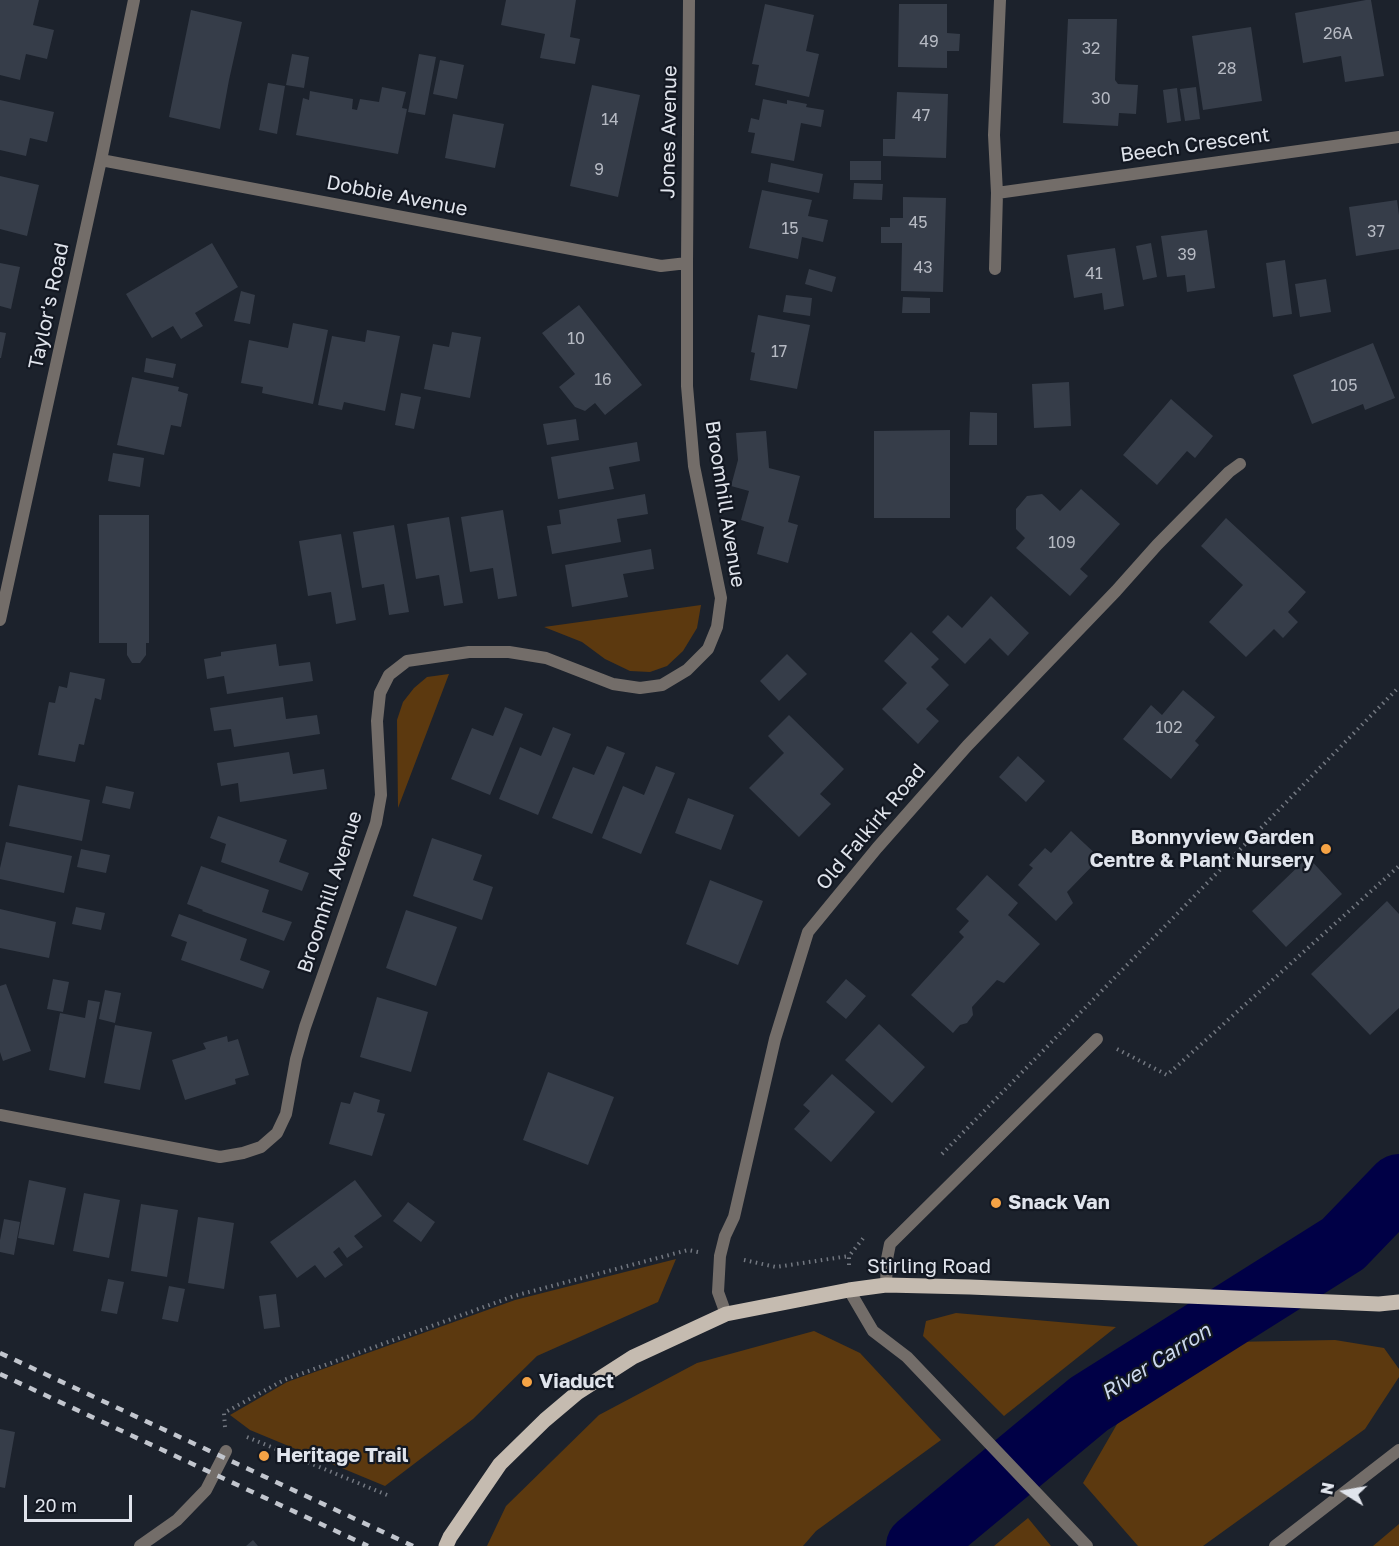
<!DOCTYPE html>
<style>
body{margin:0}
#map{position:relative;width:1399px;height:1546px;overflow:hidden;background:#1c222c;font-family:"Golos Text",sans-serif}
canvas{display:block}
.north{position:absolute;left:1315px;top:1462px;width:60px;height:60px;-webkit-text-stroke:4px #131822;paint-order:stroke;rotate:281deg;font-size:16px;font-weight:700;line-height:24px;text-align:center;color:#e0e4ec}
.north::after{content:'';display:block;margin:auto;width:21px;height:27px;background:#e0e4ec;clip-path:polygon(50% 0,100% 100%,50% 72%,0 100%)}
.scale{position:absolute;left:24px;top:1495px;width:108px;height:27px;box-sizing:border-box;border:3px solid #e0e4ec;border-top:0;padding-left:8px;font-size:18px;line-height:21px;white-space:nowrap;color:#e0e4ec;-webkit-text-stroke:4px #131822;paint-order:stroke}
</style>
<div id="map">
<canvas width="1399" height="1546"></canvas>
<div class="north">N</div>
<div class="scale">20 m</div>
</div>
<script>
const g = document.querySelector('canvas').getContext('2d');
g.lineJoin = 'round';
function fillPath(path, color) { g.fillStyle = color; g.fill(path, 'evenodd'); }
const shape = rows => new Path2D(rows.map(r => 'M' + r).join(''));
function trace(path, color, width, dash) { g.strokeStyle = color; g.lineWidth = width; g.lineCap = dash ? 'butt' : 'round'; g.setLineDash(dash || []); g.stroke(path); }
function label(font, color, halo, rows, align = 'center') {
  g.font = font + ' "Golos Text",sans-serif'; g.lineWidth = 4.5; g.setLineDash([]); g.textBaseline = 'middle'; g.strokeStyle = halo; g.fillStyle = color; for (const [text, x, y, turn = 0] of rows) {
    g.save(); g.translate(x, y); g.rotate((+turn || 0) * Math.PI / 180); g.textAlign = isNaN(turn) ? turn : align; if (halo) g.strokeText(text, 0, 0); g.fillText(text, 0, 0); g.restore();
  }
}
const green = shape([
 [701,605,697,628,683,651,667,666,650,672,630,671,605,659,582,642,544,627],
 [449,674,398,808,397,720,403,702,414,688,427,677],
 [676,1259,658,1302,537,1356,473,1419,385,1486,250,1430,230,1415,287,1382,515,1300],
 [956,1313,1116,1327,1004,1416,923,1336,926,1321],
 [814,1331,860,1353,941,1440,816,1531,803,1546,487,1546,506,1506,599,1415,697,1363],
 [1335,1340,1384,1348,1399,1369,1399,1377,1365,1429,1203,1546,1138,1546,1083,1483,1124,1412,1230,1342],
 [1028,1518,1051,1546,994,1546],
 [1399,1524,1399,1546,1373,1546]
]);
const river = shape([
 [918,1546,1089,1404,1343,1244,1399,1186]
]);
const building = shape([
 [0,0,39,0,33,25,54,30,47,59,26,54,20,80,0,75],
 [506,0,576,0,570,37,580,39,575,64,540,58,545,34,501,25],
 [1366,0,1371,0,1384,76,1345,82,1341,56,1303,63,1295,13],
 [765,4,814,15,806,51,819,54,809,97,755,85,759,65,752,64],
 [899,4,947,4,947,33,960,34,959,51,947,51,947,68,898,67],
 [191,10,242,22,229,80,220,129,169,117],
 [1068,19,1117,19,1115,80,1118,84,1138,85,1136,114,1119,113,1118,126,1063,123],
 [1251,27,1262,101,1203,110,1192,36],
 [292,54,309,57,304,88,286,85],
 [419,54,436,57,425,115,408,112],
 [440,60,464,65,457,99,433,94],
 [268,83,285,86,277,134,259,130],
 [592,85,640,95,618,197,570,186],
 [382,87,406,92,402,108,407,109,398,154,296,135,303,98,309,100,310,91,353,99,352,109,357,110,360,99,379,102],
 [1196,87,1200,119,1185,121,1180,89],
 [1177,88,1181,121,1167,123,1163,90],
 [897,92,948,94,946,158,883,156,883,139,895,139],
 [763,99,787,104,787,100,807,104,806,107,824,110,821,127,801,123,794,161,751,153,755,133,748,132,751,118,759,120],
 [0,100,54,112,47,142,30,138,26,156,0,150],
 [453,114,504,124,495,168,445,158],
 [850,161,881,161,881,180,850,180],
 [771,163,823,174,819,193,768,182],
 [0,176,39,185,27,236,0,229],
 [854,183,883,184,882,200,853,199],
 [762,190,812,200,808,216,828,220,823,242,802,237,798,259,749,248],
 [903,197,946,198,943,292,901,291,902,243,881,243,881,227,890,227,890,218,903,218],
 [1397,200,1399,215,1399,249,1356,256,1349,207],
 [1207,230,1215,288,1187,292,1185,275,1167,277,1161,236],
 [212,243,238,287,195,313,203,326,181,339,173,326,152,338,126,294],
 [1151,243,1157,277,1143,280,1136,246],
 [1115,248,1124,306,1104,310,1102,293,1074,298,1067,255],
 [1285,260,1292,314,1273,317,1266,263],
 [0,263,20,267,11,309,0,306],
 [809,269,836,277,832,292,805,284],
 [1326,279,1331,312,1300,317,1295,284],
 [241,291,255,295,250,324,234,321],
 [786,295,812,298,810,316,783,312],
 [903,297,930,298,930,313,902,313],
 [579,305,642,385,605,415,595,403,585,411,575,407,559,387,575,374,542,333],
 [758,315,810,325,797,389,750,380,755,353,751,352],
 [293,323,328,330,313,404,262,393,263,387,241,383,249,340,288,348],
 [367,330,400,336,385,411,344,402,342,410,318,405,332,336,365,342],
 [0,332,6,333,1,358,0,358],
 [452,332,481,337,470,398,424,389,433,344,449,347],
 [1373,343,1395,398,1365,410,1363,404,1312,424,1293,375],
 [146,358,176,364,173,378,144,372],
 [132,377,179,387,178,391,188,394,181,427,171,425,164,455,117,445],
 [1069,382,1071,426,1034,428,1032,384],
 [401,393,421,397,414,429,395,425],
 [1171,399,1213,436,1195,458,1187,451,1157,485,1123,455],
 [970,412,997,413,997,445,969,445],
 [576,419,579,440,547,445,543,424],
 [950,430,950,518,874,518,874,431],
 [766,431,769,468,800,476,788,522,798,525,788,563,757,554,764,527,741,520,749,491,731,486,738,460,736,433],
 [637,442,640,461,609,467,614,489,558,499,551,457],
 [113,453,144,458,140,487,108,481],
 [1081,489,1120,524,1080,569,1088,576,1070,596,1016,548,1025,538,1016,529,1016,509,1027,496,1042,494,1060,511],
 [645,494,648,514,617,519,621,542,552,554,547,526,561,524,559,510],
 [503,510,517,596,498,599,493,568,470,572,461,517],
 [99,515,149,515,149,643,146,643,146,655,140,663,132,663,127,655,127,643,99,643],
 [449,517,463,603,444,606,439,575,416,579,407,524],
 [1226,518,1306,592,1288,612,1298,622,1283,638,1274,629,1246,657,1209,622,1243,585,1201,546],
 [394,525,409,612,389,615,384,584,362,588,353,532],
 [341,534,356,620,336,624,331,592,308,596,299,541],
 [651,549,654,569,623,574,628,597,572,607,565,565],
 [991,596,1029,633,1008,656,990,638,965,664,932,632,948,615,962,628],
 [911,632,939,659,931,667,949,685,926,709,939,721,918,744,882,709,907,683,884,661],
 [276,644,279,666,310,662,313,681,227,694,224,676,207,679,204,659,221,656,221,652],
 [787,654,807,674,779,701,760,681],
 [70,672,105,679,101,700,95,698,84,745,79,744,75,762,38,755,49,702,55,703,59,686,67,688],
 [1183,690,1215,717,1195,741,1199,745,1171,779,1123,739,1151,705,1162,715],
 [283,697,286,719,317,715,320,734,234,747,231,729,214,731,210,708],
 [505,707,523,714,490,795,451,779,472,728,493,736],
 [789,715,844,769,820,794,831,804,799,837,749,788,784,753,768,736],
 [553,727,571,734,538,815,499,799,520,747,541,756],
 [607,746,625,753,592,834,552,818,573,767,594,775],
 [289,752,293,774,324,769,327,789,240,802,238,783,221,786,217,763],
 [1018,756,1045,781,1026,802,999,777],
 [656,766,675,773,641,854,602,838,623,786,644,795],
 [18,785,90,800,82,841,9,826],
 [106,786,134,792,130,809,102,803],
 [688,798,734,815,721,850,675,833],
 [218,816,287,840,279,862,309,873,302,891,221,862,226,844,210,838],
 [1071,831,1100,858,1067,892,1073,903,1056,921,1018,885,1033,868,1029,865,1045,848,1051,853],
 [432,838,482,855,473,880,493,887,482,920,413,896],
 [6,842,72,856,64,893,0,879,0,868],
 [81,849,110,855,106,873,77,867],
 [1308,857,1342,894,1286,947,1252,911],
 [201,866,269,890,262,912,292,922,284,941,202,911,203,910,187,904],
 [987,875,1018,903,1008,915,1040,944,1004,983,997,980,972,1007,973,1015,967,1023,960,1025,953,1033,911,995,964,937,959,932,969,921,956,909],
 [710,880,763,901,738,965,686,944],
 [1387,901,1399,914,1399,1008,1370,1035,1311,974],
 [76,907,105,913,101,930,72,924],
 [0,909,56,922,49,958,0,948],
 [406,910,457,927,436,986,386,968],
 [179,914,247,939,240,960,270,971,263,989,181,960,187,942,171,936],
 [53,979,69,982,63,1012,47,1009],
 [846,979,866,996,846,1019,826,1002],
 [6,984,31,1051,3,1061,0,1052,0,986],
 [105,990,121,993,115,1023,99,1019],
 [377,997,428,1012,411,1072,360,1057],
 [88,1000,100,1002,85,1078,49,1070,60,1013,85,1018],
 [879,1024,925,1067,892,1103,845,1060],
 [115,1025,152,1032,140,1090,104,1083],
 [227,1036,228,1042,238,1039,249,1075,235,1079,236,1084,185,1100,172,1060,206,1049,203,1043],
 [548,1072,614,1097,588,1165,523,1140],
 [832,1074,875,1112,831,1162,794,1129,810,1111,803,1105],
 [354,1092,380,1100,377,1112,385,1114,372,1156,329,1144,341,1102,350,1104],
 [29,1180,66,1188,54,1245,18,1238],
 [355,1180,382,1216,354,1236,363,1247,347,1258,339,1247,333,1252,343,1265,325,1278,315,1265,297,1278,270,1242],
 [84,1193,120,1200,109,1258,73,1251],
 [408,1202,435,1222,421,1242,393,1221],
 [141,1204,178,1210,167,1277,131,1271],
 [198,1217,234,1223,224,1289,188,1283],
 [4,1219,20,1222,14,1255,0,1252,0,1240],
 [108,1279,124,1282,117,1314,101,1311],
 [169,1286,185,1289,178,1322,162,1319],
 [276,1294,280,1327,264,1329,259,1296],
 [0,1429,15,1432,5,1488,0,1487],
 [253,1540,258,1546,246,1546]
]);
const path = shape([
 [1117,1049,1167,1075,1399,866],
 [942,1154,1399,687],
 [744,1260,776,1267,849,1256],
 [849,1265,849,1256,865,1236],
 [225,1427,224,1413,284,1380,514,1296,688,1250,698,1252],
 [247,1437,387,1495]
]);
const service = shape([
 [886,1285,887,1259,890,1244,1097,1039]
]);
const minor = shape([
 [1000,0,994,135,997,193,1399,137],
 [101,160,661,266,687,263],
 [995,269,997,193],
 [0,620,101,160,134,0],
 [0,1115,220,1157,243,1153,261,1147,277,1133,286,1114,296,1059,305,1027,376,823,381,795,377,721,380,693,389,675,407,661,469,652,509,652,546,658,613,684,640,688,662,685,687,670,708,649,717,627,721,598,694,466,687,386,687,263,689,0],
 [849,1290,873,1331,907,1357,1087,1546],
 [726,1314,718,1292,720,1256,725,1236,734,1217,775,1039,808,932,877,848,967,746,1116,591,1157,545,1229,472,1240,464],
 [140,1546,177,1520,206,1490,226,1451],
 [1275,1546,1399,1450]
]);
const primary = shape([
 [446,1546,450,1537,500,1464,545,1420,577,1393,633,1357,726,1314,849,1290,886,1285,970,1287,1379,1304,1399,1302]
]);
const rail = shape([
 [0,1353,413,1546],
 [0,1374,368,1546]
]);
const markers = [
 [1326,849,6,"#f5a345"],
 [996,1203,6,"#f5a345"],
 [527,1382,6,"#f5a345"],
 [264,1456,6,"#f5a345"]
];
const numberNames = [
 ["26A",1338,34],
 ["49",929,42],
 ["32",1091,49],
 ["28",1227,69],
 ["30",1101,99],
 ["47",921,116],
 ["14",610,120],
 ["9",599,170],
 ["45",918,223],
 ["15",790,229],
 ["37",1376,232],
 ["39",1187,255],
 ["43",923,268],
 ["41",1094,274],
 ["10",576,339],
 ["17",779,352],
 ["16",603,380],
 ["105",1344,386],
 ["109",1062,543],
 ["102",1169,728]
];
const streetNames = [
 ["Jones Avenue",669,132,-89],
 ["Beech Crescent",1195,145,-8],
 ["Dobbie Avenue",397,196,11],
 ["Taylor's Road",49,306,-78],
 ["Broomhill Avenue",725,504,81],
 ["Old Falkirk Road",871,827,-50],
 ["Broomhill Avenue",330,892,-72],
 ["Stirling Road",929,1267]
];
const poiNames = [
 ["Bonnyview Garden",1314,838,"right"],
 ["Centre & Plant Nursery",1314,861,"right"],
 ["Snack Van",1008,1203],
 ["Viaduct",539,1382],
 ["Heritage Trail",276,1456]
];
const waterNames = [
 ["River Carron",1156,1362,-32]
];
fillPath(green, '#5c390f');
trace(river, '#000046', 64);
fillPath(building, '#363d49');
trace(path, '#737881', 4, [1.5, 4.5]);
trace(service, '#736d69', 12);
trace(minor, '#736d69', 12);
trace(primary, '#c5bbb0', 15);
trace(rail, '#c2c6ce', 4.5, [8, 8]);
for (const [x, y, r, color] of markers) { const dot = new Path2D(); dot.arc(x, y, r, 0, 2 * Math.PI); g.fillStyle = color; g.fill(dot); trace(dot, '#131822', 2); }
label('16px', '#b6bac3', null, numberNames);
label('20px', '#e0e4ec', '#131822', streetNames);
label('bold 20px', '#e0e4ec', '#131822', poiNames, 'left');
label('italic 21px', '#ccd8ed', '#131822', waterNames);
</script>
